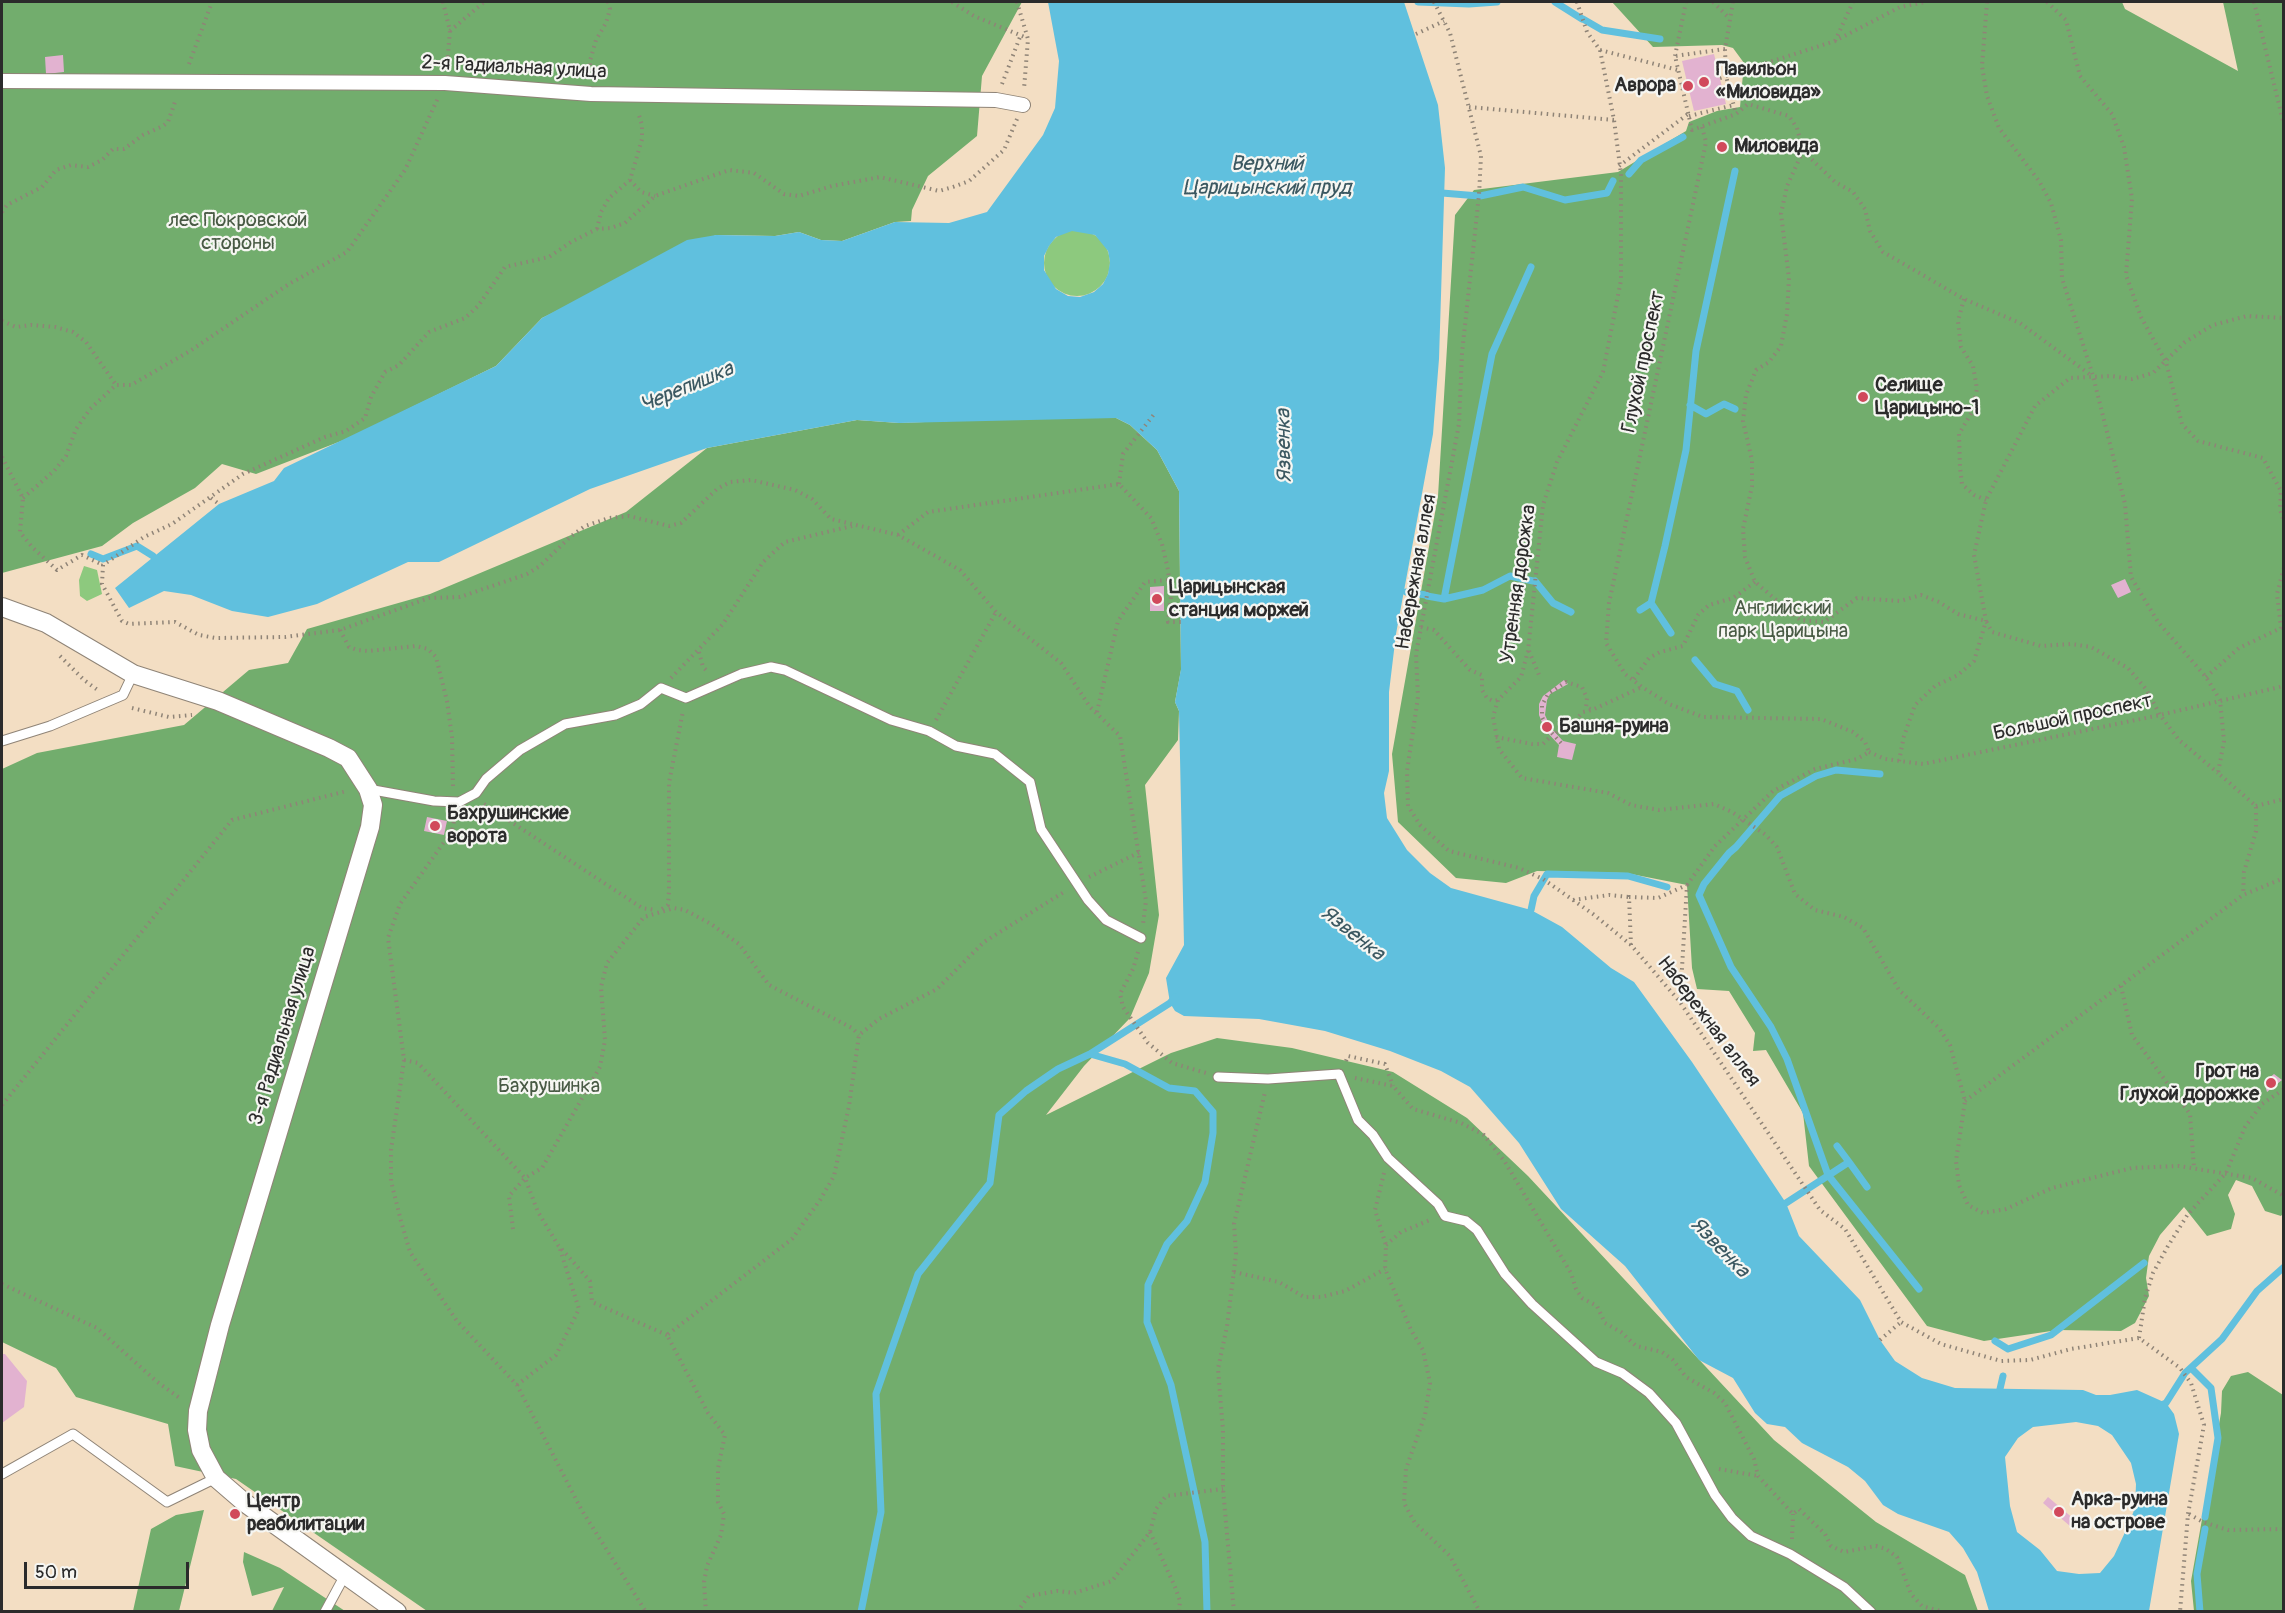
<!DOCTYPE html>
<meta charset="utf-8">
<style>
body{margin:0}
#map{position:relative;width:2285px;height:1613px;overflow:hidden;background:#f3dec3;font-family:Pangolin,sans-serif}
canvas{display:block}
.frame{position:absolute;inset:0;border:3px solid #2b2b2b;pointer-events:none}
.scale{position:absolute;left:24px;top:1562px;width:165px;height:27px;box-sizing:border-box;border:3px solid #2b2b2b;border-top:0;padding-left:8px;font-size:18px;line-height:21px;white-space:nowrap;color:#2b2b2b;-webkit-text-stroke:4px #f6f6f2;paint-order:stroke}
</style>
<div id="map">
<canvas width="2285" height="1613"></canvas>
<div class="frame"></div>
<div class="scale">50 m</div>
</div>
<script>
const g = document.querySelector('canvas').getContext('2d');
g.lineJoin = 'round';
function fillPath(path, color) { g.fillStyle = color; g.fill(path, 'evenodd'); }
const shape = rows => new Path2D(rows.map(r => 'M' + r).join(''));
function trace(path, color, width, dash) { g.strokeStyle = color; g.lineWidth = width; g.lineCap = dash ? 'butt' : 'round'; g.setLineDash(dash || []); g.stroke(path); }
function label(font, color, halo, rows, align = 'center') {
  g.font = font + ' Pangolin,sans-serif'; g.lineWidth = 4.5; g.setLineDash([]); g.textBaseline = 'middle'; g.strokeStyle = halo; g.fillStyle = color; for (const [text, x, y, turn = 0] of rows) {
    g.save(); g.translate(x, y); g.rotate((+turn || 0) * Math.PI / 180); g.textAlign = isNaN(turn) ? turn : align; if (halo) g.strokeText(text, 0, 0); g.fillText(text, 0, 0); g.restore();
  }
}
const green = shape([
 '1044 263a33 33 0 1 1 66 0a33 33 0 1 1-66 0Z',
 [84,566,97,570,102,594,87,601,80,596,79,580]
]);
const forest = shape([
 [2,2,1022,2,982,76,977,136,928,176,912,210,911,221,895,222,842,241,821,240,799,232,775,236,716,235,542,318,496,366,349,438,256,474,222,464,195,488,133,523,102,546,2,573],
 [1612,2,2122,2,2125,9,2238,71,2223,2,2283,2,2284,1212,2281,1216,2265,1211,2252,1186,2236,1180,2228,1195,2235,1214,2231,1229,2207,1236,2184,1207,2160,1235,2149,1256,2146,1278,2149,1296,2135,1323,2121,1331,2058,1330,1984,1341,1927,1326,1809,1166,1803,1113,1766,1050,1753,1051,1755,1033,1729,991,1697,989,1692,968,1687,885,1626,873,1537,871,1506,883,1456,878,1398,822,1392,754,1438,496,1455,215,1474,190,1618,172,1686,131,1689,122,1717,111,1740,107,1744,63,1733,48,1722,45,1653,47],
 [1028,418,1116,418,1130,425,1157,450,1179,491,1181,670,1175,702,1179,711,1178,740,1145,785,1159,915,1149,973,1130,1018,1084,1066,1046,1115,1171,1053,1217,1038,1292,1048,1393,1072,1467,1118,1528,1176,1774,1440,1876,1522,1965,1575,1978,1611,427,1611,236,1479,175,1466,168,1424,76,1397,56,1368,2,1342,2,769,37,753,184,725,249,670,288,663,307,629,430,594,626,512,707,448,857,420,899,423],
 [2248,1372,2283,1395,2283,1611,2194,1611,2191,1581,2221,1413,2222,1391,2231,1376],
 [204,1510,179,1611,133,1611,151,1529,176,1515],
 [244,1552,280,1568,345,1611,272,1611,284,1587,252,1596,243,1562]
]);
const water = shape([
 [1048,2,1404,2,1438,105,1445,168,1439,359,1433,434,1396,634,1389,692,1389,771,1384,793,1387,818,1407,850,1430,873,1451,888,1531,910,1562,927,1611,968,1634,982,1692,1062,1786,1203,1799,1236,1860,1300,1880,1340,1895,1361,1922,1378,1955,1388,2083,1390,2096,1395,2110,1395,2137,1390,2166,1403,2174,1414,2179,1434,2149,1611,1989,1611,1977,1572,1963,1548,1949,1532,1898,1514,1883,1505,1865,1481,1848,1467,1802,1443,1785,1427,1767,1424,1755,1413,1733,1378,1699,1360,1625,1266,1561,1209,1519,1143,1470,1087,1441,1071,1390,1051,1325,1031,1259,1019,1184,1016,1175,1011,1170,1003,1166,978,1184,945,1179,711,1175,702,1181,669,1179,491,1157,450,1130,425,1116,418,899,423,857,420,707,448,590,489,439,562,408,562,317,604,268,617,232,611,191,595,164,591,129,608,115,588,219,504,274,481,284,468,496,366,542,318,687,240,716,235,775,236,799,232,821,240,842,241,895,222,949,223,987,212,1043,135,1055,108,1059,61],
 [1072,231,1095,235,1108,251,1110,262,1108,274,1103,284,1094,292,1080,297,1068,296,1056,289,1044,270,1044,256,1049,246,1056,237],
 [2076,1422,2098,1426,2112,1435,2131,1463,2136,1484,2135,1508,2127,1528,2114,1556,2100,1573,2079,1574,2057,1571,2040,1550,2017,1532,2010,1506,2005,1457,2018,1438,2033,1427]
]);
const stream = shape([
 [1418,2,1469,4,1497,2],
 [1555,2,1582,19],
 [1583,19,1602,30,1660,39],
 [1629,174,1641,160,1683,137],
 [1442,193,1479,196],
 [1480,196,1523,187,1565,200,1607,193,1613,181],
 [1690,405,1706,414,1724,404,1735,409],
 [91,554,103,559,137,546,153,556],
 [1535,581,1553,603,1571,612],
 [1406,592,1426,595],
 [1427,596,1444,599,1483,590,1510,576,1533,581],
 [1444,599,1492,354,1531,267],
 [1651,603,1671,633],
 [1640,610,1651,603,1665,546,1686,450,1696,351,1735,171],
 [1695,660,1715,684,1737,691,1748,710],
 [1880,774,1836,770,1816,776,1780,796,1736,847,1729,853,1704,884,1699,895,1731,967,1771,1027,1787,1059,1828,1175,1919,1289],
 [1531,910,1534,896,1547,874,1628,876,1667,887],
 [1090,1054,1125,1064,1169,1088,1195,1091,1213,1112,1213,1133,1205,1182,1187,1221,1167,1244,1148,1285,1147,1322,1171,1385,1205,1542,1207,1612],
 [1837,1146,1849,1162],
 [1786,1203,1849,1162,1867,1187],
 [1995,1341,2008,1349,2051,1335,2144,1263],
 [2191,1368,2211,1388,2218,1438,2205,1517],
 [2000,1389,2003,1376],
 [2160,1406,2166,1403,2185,1373,2222,1339,2257,1291,2284,1267],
 [861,1612,881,1512,876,1394,918,1274,990,1183,999,1115,1026,1091,1058,1069,1090,1054,1170,1003,1175,997],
 [2200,1612,2197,1574,2205,1529]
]);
const building = shape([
 [1714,54,1726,104,1694,111,1682,61],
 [63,55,64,72,46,74,45,57],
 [2125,579,2131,592,2118,598,2111,585],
 [1164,586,1164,611,1150,611,1150,587],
 [1564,680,1568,684,1550,694,1547,700,1545,715,1551,728,1563,741,1576,744,1572,760,1557,757,1559,745,1545,730,1539,715,1539,704,1543,696],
 [427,817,447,821,444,835,424,831],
 [2274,1074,2282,1080,2267,1092,2264,1082],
 [2,1354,5,1354,27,1381,24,1407,2,1423],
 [2048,1497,2075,1520,2070,1526,2043,1503]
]);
const path = shape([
 [443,2,450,31,447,66],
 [952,2,974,16,1027,38],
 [1017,2,1028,39,1024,89],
 [1434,2,1450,33,1481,156,1479,195,1462,353,1459,424,1416,654,1418,697,1407,771,1408,806,1420,825,1449,851,1519,868,1543,879,1593,914,1631,945,1680,1002,1820,1210,1845,1229,1901,1322,1941,1344,2001,1361,2030,1360,2071,1349,2139,1338,2180,1368,2191,1383,2204,1425,2188,1514,2180,1612],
 [1577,2,1587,32,1600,50,1614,120,1621,174,1621,280,1603,372,1557,462,1543,505,1528,651,1521,677,1498,700,1493,717,1499,749,1522,778,1608,793,1631,805,1659,810,1714,804,1732,812,1766,835,1777,847,1795,894,1815,910,1844,917,1863,928,1899,990,1939,1028,1950,1045,1965,1101,1956,1161,1959,1185,1968,1205,1983,1213,2006,1209,2052,1188,2132,1168,2179,1166,2252,1178,2284,1196],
 [1713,2,1729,18],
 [1733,2,1725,49,1726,76,1736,114],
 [1987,2,1982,66,1987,96,1999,128,2039,181,2051,203,2061,240,2062,278,2093,376,2125,504,2131,577,2158,622,2206,677,2220,700,2224,741,2218,773,2256,806,2256,831,2244,872,2243,895],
 [2047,2,2066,20,2080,76,2112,114,2124,147,2132,199,2126,275,2141,317,2166,362,2182,424,2198,441,2263,458,2281,491,2280,509,2284,522],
 [2254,2,2284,125],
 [450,31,484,2],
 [1416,34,1444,21],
 [1835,41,1853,2],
 [1725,49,1675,56,1692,130,1736,114,1748,104,1789,116,1797,128,1803,151,1835,182,1853,192,1865,209,1870,231,1883,252,1964,299,2020,323,2092,376],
 [1600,50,1678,70],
 [1675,56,1686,2],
 [189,64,212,2],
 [590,77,590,61,596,40,606,23,610,9,608,2],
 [1720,78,1835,41,1900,7,1926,2],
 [1002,84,1020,37],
 [1681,87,1688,86],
 [1469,107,1614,120],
 [1689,116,1734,105],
 [1017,119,1004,150,969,181,953,187,939,191,880,177,832,186,799,196,784,194,754,173,729,170,655,196,625,223,611,228,597,229,571,242,549,257,505,267,478,306,465,318,429,332,399,365,385,372,371,397,365,418,346,431,325,437,243,474,172,524,144,537,103,565,102,584,122,621,129,624,175,622,199,635,216,638,285,637,340,630,429,598,460,597,527,574,540,566,570,537,585,526,609,518,629,516,669,526,681,523,717,489,730,482,751,480,795,490,812,499,831,519,898,535,960,570,996,612,1061,663,1090,707,1120,736,1146,901,1143,924],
 [1702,127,1706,142,1609,603,1606,643,1625,674,1642,687,1669,704,1703,717,1821,719,1853,732,1865,742,1869,752],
 [1803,151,1787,186,1781,214,1789,278,1787,314,1781,346,1769,362,1756,370,1746,395,1743,421,1752,460,1752,486,1743,529,1745,557,1755,582,1800,620,1824,622,1857,598,1900,601,1921,595,1939,602,1958,614,1986,621,1992,632,2041,646,2071,644,2091,647,2128,668,2146,689,2160,715,2179,740,2218,773],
 [1619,166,1688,114],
 [630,180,641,192,655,196],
 [2,212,7,205,42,187,56,170,71,165,88,167,102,160,113,149,124,149,143,135,163,126,168,122,176,99],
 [597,229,601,212,609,198,630,180,642,139,642,125,638,112],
 [1964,299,1958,321,1961,347,1973,366,1977,389,1972,412,1959,434,1960,467,1962,484,1974,495,1986,500],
 [2,321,16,327,31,325,55,327,73,332,86,342,116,385],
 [2,457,23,498,20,532,32,547,57,570,82,555,103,565],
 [1119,484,1123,454,1155,413],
 [23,498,54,471,66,456,76,429,90,409,116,385,131,385,190,351,289,284,347,252,405,170,438,98],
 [211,498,219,504],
 [898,535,928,512,1119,484,1151,518,1162,544,1168,570,1171,597,1168,622,1181,622],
 [1421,627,1434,630,1470,670,1482,675,1482,690,1487,698,1493,701,1498,700],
 [340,630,349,647,357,650,368,651,416,646,428,649,436,657,447,701,452,737,453,787],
 [1529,651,1539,675],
 [699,652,703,667,708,672],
 [60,656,84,680,99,691],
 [2206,677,2239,648,2281,628,2277,594,2284,567],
 [671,678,723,624,763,562,785,542,852,526],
 [1634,679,1649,658,1660,652,1683,646,1698,615,1709,605,1733,598,1755,582],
 [132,708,169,717,192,715],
 [1097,712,1118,621,1145,582,1169,580],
 [936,720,996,612],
 [1556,733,1566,724,1572,724,1583,712,1592,710,1642,687],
 [1496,737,1532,744,1543,744,1551,736],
 [1561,743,1548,729,1542,717,1542,705,1548,694,1566,682,1582,687,1587,698,1586,707,1592,710],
 [1869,752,1885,759,1923,764,2160,715,2284,686],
 [1899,761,1904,736,1915,705,1935,686,1958,675,1974,661,1986,621,1974,555,1986,500,2035,406,2070,378,2111,376,2132,379,2153,373,2185,342,2213,325,2247,316,2284,318],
 [484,804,642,908,655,910],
 [2256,806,2284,799],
 [455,816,452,831,400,904,388,938,404,1060,391,1150,391,1181,401,1221,410,1252,457,1321,517,1385,581,1509,646,1612],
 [1089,877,1140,852],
 [1687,885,1715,846,1773,791,1815,769,1857,759,1869,752],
 [1573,900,1609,895,1629,897],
 [662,909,668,905,669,892,669,783,683,711],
 [1631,945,1629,897,1658,898,1687,885,1680,1001],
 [1138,952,1133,969,1120,994,1123,1007,1148,1043,1172,1063,1206,1073],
 [2121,986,2132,1035,2190,1114,2194,1168],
 [404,1060,418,1063,525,1178,538,1212,558,1245,590,1281,592,1302,667,1335],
 [1346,1061,1348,1056,1385,1064,1393,1086],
 [1355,1078,1393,1086,1413,1109,1461,1123,1484,1135,1505,1162,1571,1273,1576,1289,1582,1298,1597,1306,1605,1323,1621,1332,1636,1346,1662,1352,1673,1360,1686,1377,1714,1393,1725,1403,1754,1459,1758,1476,1793,1514,1799,1509,1825,1534,1831,1546,1844,1552,1876,1546,1886,1549,1897,1557,1911,1594,1922,1606,1944,1612],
 [1965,1101,2243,895,2284,878],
 [2,1105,232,820,347,791],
 [1384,1173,1375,1210,1386,1245,1385,1269,1411,1330,1423,1350,1430,1383,1425,1415,1406,1469,1404,1503,1415,1523,1450,1556,1480,1612],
 [513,1229,509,1196,525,1178,542,1168,600,1067,605,1040,601,987,607,963,644,917,674,908,685,910,711,924,739,944,769,985,852,1028,859,1035],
 [1386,1245,1401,1232,1430,1220],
 [1234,1272,1279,1282,1304,1297,1321,1297,1345,1291,1385,1269],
 [2,1284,97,1328,156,1381,181,1399],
 [2139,1338,2145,1298,2153,1273,2168,1246,2188,1214,2226,1173,2245,1127,2262,1104,2284,1089],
 [1880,1340,1901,1322],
 [517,1385,556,1355,579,1309,560,1249],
 [1719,1469,1758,1476],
 [2189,1514,2203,1522,2228,1530,2284,1529],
 [1150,1532,1175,1587,1180,1601,1179,1612],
 [1792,1539,1793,1514],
 [706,1612,704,1582,707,1566,721,1535,724,1514,718,1502,718,1468,725,1435,708,1413,667,1335,792,1239,820,1200,834,1176,849,1106,859,1035,879,1019,937,989,984,942,1064,892],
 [1017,1612,1029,1596,1057,1591,1074,1593,1112,1581,1150,1532,1156,1509,1166,1496,1223,1489],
 [1234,1612,1223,1489,1223,1430,1218,1369,1227,1326,1236,1254,1234,1224,1265,1092]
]);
const service = shape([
 [2,741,50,726,123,695,133,674],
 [368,789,434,801,459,802,476,793,486,779,520,750,565,724,615,715,641,704,661,688,686,698,741,674,771,667,785,670,891,720,929,731,956,746,995,754,1030,782,1041,829,1088,900,1106,920,1141,938],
 [1218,1077,1268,1079,1339,1074,1358,1120,1373,1135,1388,1158,1438,1204,1445,1216,1466,1221,1477,1230,1505,1274,1532,1304,1596,1362,1622,1373,1649,1393,1676,1423,1715,1495,1732,1518,1751,1536,1790,1554,1844,1587,1871,1612],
 [2,1474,73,1434,167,1502,216,1478],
 [325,1612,345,1575]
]);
const pedestrian = shape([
 [2,81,445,83,591,94,996,100,1023,105]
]);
const minor = shape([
 [2,607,46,623,133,674,218,701,329,748,348,758,368,789,373,805,370,827,220,1325,198,1411,197,1430,201,1450,216,1478,245,1503,397,1612]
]);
const markers = [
 [1704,82,6,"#d1495b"],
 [1688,86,6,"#d1495b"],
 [1722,147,6,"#d1495b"],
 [1863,397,6,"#d1495b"],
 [1157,599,6,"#d1495b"],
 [1547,727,6,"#d1495b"],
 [435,826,6,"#d1495b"],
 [2271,1083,6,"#d1495b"],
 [2059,1512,6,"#d1495b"],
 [235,1514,6,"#d1495b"]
];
const streetNames = [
 ["2-я Радиальная улица",514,68,3],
 ["Глухой проспект",1644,362,-78],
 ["Набережная аллея",1417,572,-80],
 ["Утренняя дорожка",1519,584,-82],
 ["Большой проспект",2073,718,-12],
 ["Набережная аллея",1708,1022,53],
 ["3-я Радиальная улица",283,1036,-73]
];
const poiNames = [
 ["Павильон",1716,70],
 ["«Миловида»",1716,93],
 ["Аврора",1676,86,"right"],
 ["Миловида",1734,147],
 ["Селище",1875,386],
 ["Царицыно-1",1875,409],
 ["Царицынская",1169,588],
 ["станция моржей",1169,611],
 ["Башня-руина",1559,727],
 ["Бахрушинские",447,814],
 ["ворота",447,837],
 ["Грот на",2259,1072,"right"],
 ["Глухой дорожке",2259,1095,"right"],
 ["Арка-руина",2071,1500],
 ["на острове",2071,1523],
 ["Центр",247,1502],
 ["реабилитации",247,1525]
];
const parkNames = [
 ["лес Покровской",238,221],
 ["стороны",238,244],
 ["Английский",1783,609],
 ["парк Царицына",1783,632],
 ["Бахрушинка",549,1087]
];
const waterNames = [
 ["Верхний",1267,165],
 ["Царицынский пруд",1267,189],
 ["Черепишка",687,388,-23],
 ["Язвенка",1285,446,-91],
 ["Язвенка",1352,934,38],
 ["Язвенка",1719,1248,46]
];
fillPath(green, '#8dc97e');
fillPath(forest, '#72ad6d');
fillPath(water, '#60c0de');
trace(stream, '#60c0de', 7);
fillPath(building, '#e2b2d0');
trace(service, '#8f8477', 11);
trace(pedestrian, '#8f8477', 16);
trace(minor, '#8f8477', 20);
trace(path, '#8f8477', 4, [1.5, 4.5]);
trace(service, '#fff', 9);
trace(pedestrian, '#fff', 14);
trace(minor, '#fff', 18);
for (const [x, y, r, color] of markers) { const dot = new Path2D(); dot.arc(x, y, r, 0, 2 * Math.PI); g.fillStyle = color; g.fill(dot); trace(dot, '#f6f6f2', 2); }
label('20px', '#2b2b2b', '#f6f6f2', streetNames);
label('bold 20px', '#2b2b2b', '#f6f6f2', poiNames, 'left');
label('20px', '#485a44', '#f6f6f2', parkNames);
label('italic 21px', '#3b5861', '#f6f6f2', waterNames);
</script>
